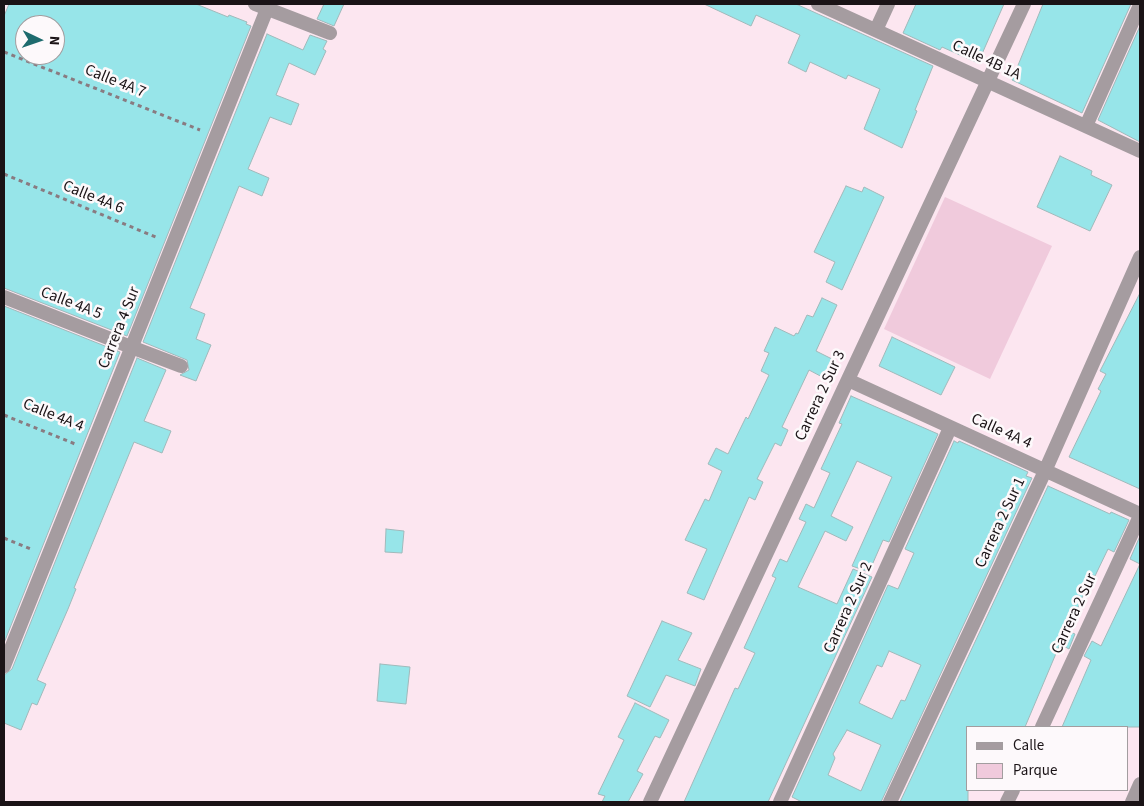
<!DOCTYPE html>
<style>
body{margin:0}
#map{position:relative;width:1144px;height:806px;overflow:hidden;background:#fce6f0;font-family:"Source Sans 3",sans-serif}
canvas{display:block}
.frame{position:absolute;inset:0;border:5px solid #1a1316;pointer-events:none}
.legend{position:absolute;left:966px;top:726px;width:162px;height:65px;box-sizing:border-box;background:#fdf9fb;border:1px solid #a29d9f;margin:0;padding:6px 9px;list-style:none;font-size:15px;color:#1a1316}
.legend li{display:flex;align-items:center;gap:10px;height:25px}
.legend b{width:25px;border:1px solid #a29d9f}
.north{position:absolute;left:15px;top:15px;width:50px;height:50px;box-sizing:border-box;background:#fdf9fb;border:1px solid #a29d9f;border-radius:50%;rotate:93deg;font-size:14px;font-weight:700;line-height:20px;text-align:center;color:#1a1316}
.north::after{content:'';display:block;margin:auto;width:18px;height:22px;background:#1e6b6e;clip-path:polygon(50% 0,100% 100%,50% 72%,0 100%)}
</style>
<div id="map">
<canvas width="1144" height="806"></canvas>
<div class="frame"></div>
<ul class="legend">
<li><b style="height:6px;background:#a59ca0"></b>Calle</li>
<li><b style="height:14px;background:#f0cadc"></b>Parque</li>
</ul>
<div class="north">N</div>
</div>
<script>
const g = document.querySelector('canvas').getContext('2d');
g.lineJoin = 'round';
function fillPath(path, color) { g.fillStyle = color; g.fill(path, 'evenodd'); }
const shape = rows => new Path2D(rows.map(r => 'M' + r).join(''));
function trace(path, color, width, dash) { g.strokeStyle = color; g.lineWidth = width; g.lineCap = dash ? 'butt' : 'round'; g.setLineDash(dash || []); g.stroke(path); }
function label(font, color, halo, rows, align = 'center') {
  g.font = font + ' "Source Sans 3",sans-serif'; g.lineWidth = 5; g.setLineDash([]); g.textBaseline = 'middle'; g.strokeStyle = halo; g.fillStyle = color; for (const [text, x, y, turn = 0] of rows) {
    g.save(); g.translate(x, y); g.rotate((+turn || 0) * Math.PI / 180); g.textAlign = isNaN(turn) ? turn : align; if (halo) g.strokeText(text, 0, 0); g.fillText(text, 0, 0); g.restore();
  }
}
const green = shape([
 [945,197,1052,246,990,379,884,329]
]);
const building = shape([
 [9,4,196,4,228,17,229,15,247,22,246,24,251,26,127,336,4,288,4,16,9,4],
 [25,25,55,25,55,55,25,55,25,25],
 [324,4,344,4,334,26,317,19,324,4],
 [704,4,796,4,933,66,915,110,917,111,902,148,864,129,880,89,848,75,846,79,810,62,806,72,788,63,800,35,756,15,751,26,704,4],
 [916,4,1004,4,978,63,942,47,940,50,903,33,916,4],
 [1043,4,1131,4,1082,113,1012,80,1043,4],
 [1140,26,1140,142,1098,120,1140,26],
 [267,34,303,50,310,35,327,41,323,49,326,51,315,75,289,63,276,95,299,104,291,125,270,117,248,169,269,178,262,196,239,186,199,286,190,308,205,314,196,339,211,345,196,381,180,375,189,370,187,360,143,342,267,34],
 [1060,156,1092,171,1091,175,1112,185,1090,231,1037,207,1060,156],
 [846,186,862,192,864,187,884,197,842,290,826,282,835,262,814,252,846,186],
 [1140,293,1140,489,1069,457,1101,391,1098,389,1106,374,1100,371,1140,293],
 [822,298,837,305,816,351,834,360,826,379,809,370,782,427,788,430,781,446,775,443,757,479,763,482,755,500,749,497,704,600,687,593,707,549,685,540,705,499,709,501,722,471,708,464,716,448,728,454,746,417,748,419,769,375,761,371,769,353,764,351,775,327,794,336,796,333,798,334,807,315,813,317,822,298],
 [4,306,120,352,4,643,4,306],
 [892,337,955,367,941,395,879,366,892,337],
 [137,358,166,370,144,421,171,431,162,453,134,442,74,588,76,589,68,609,37,680,46,684,37,705,32,703,21,730,4,723,4,675,12,669,137,358],
 [851,396,938,434,889,542,883,540,869,572,852,566,892,477,857,461,831,516,853,527,846,541,825,531,798,587,837,604,853,569,872,577,768,802,684,802,735,688,738,689,755,653,744,648,776,578,772,576,780,559,787,562,806,522,799,519,806,504,814,508,830,473,821,469,842,424,839,423,851,396],
 [954,441,958,443,959,441,1028,472,1026,476,1032,478,881,802,802,802,792,797,888,585,898,589,914,553,905,549,954,441],
 [889,651,921,665,905,701,901,700,892,719,859,703,877,665,882,667,889,651],
 [847,730,881,745,861,791,828,775,835,758,833,754,847,730],
 [1048,486,1110,514,1111,512,1129,520,1114,552,1108,549,1095,576,1092,575,1069,628,1071,629,1070,632,1075,634,1069,649,1060,644,1025,727,968,727,968,802,900,802,1048,486],
 [386,529,404,531,402,553,385,552,386,529],
 [1140,536,1140,727,1062,727,1091,660,1084,656,1092,641,1101,646,1140,564,1130,559,1140,536],
 [662,621,692,633,678,660,701,669,695,686,666,675,650,707,627,696,662,621],
 [380,664,410,667,406,704,377,701,380,664],
 [635,703,669,720,660,738,655,736,637,771,643,774,628,802,602,802,605,796,598,794,624,740,618,737,635,703]
]);
const path = shape([
 [4,52,200,130],
 [4,174,158,238],
 [4,415,75,444],
 [4,538,33,550]
]);
const pedestrian = shape([
 [4,297,131,347]
]);
const minor = shape([
 [255,4,330,33],
 [818,4,1140,151],
 [876,30,888,4],
 [1086,126,1140,5],
 [131,347,181,366],
 [848,380,1140,514],
 [4,666,269,4],
 [1042,727,1140,516],
 [650,802,1024,4],
 [780,802,950,428],
 [890,802,1045,471,1140,257],
 [1007,802,1013,790],
 [1132,802,1140,784]
]);
const streetNames = [
 ["Calle 4B 1A",986,61,25],
 ["Calle 4A 7",115,82,22],
 ["Calle 4A 6",93,198,22],
 ["Calle 4A 5",71,304,21],
 ["Carrera 4 Sur",120,328,-68],
 ["Carrera 2 Sur 3",821,396,-65],
 ["Calle 4A 4",53,416,22],
 ["Calle 4A 4",1001,432,24],
 ["Carrera 2 Sur 1",1001,523,-65],
 ["Carrera 2 Sur 2",849,608,-66],
 ["Carrera 2 Sur",1075,614,-65]
];
fillPath(green, '#f0cadc');
fillPath(building, '#97e5e9');
trace(building, '#a0b9ba', 1);
trace(path, '#897b81', 3, [4, 4]);
trace(pedestrian, '#a59ca0', 14);
trace(minor, '#a59ca0', 14);
label('16px', '#1a1316', '#fdf9fb', streetNames);
</script>
